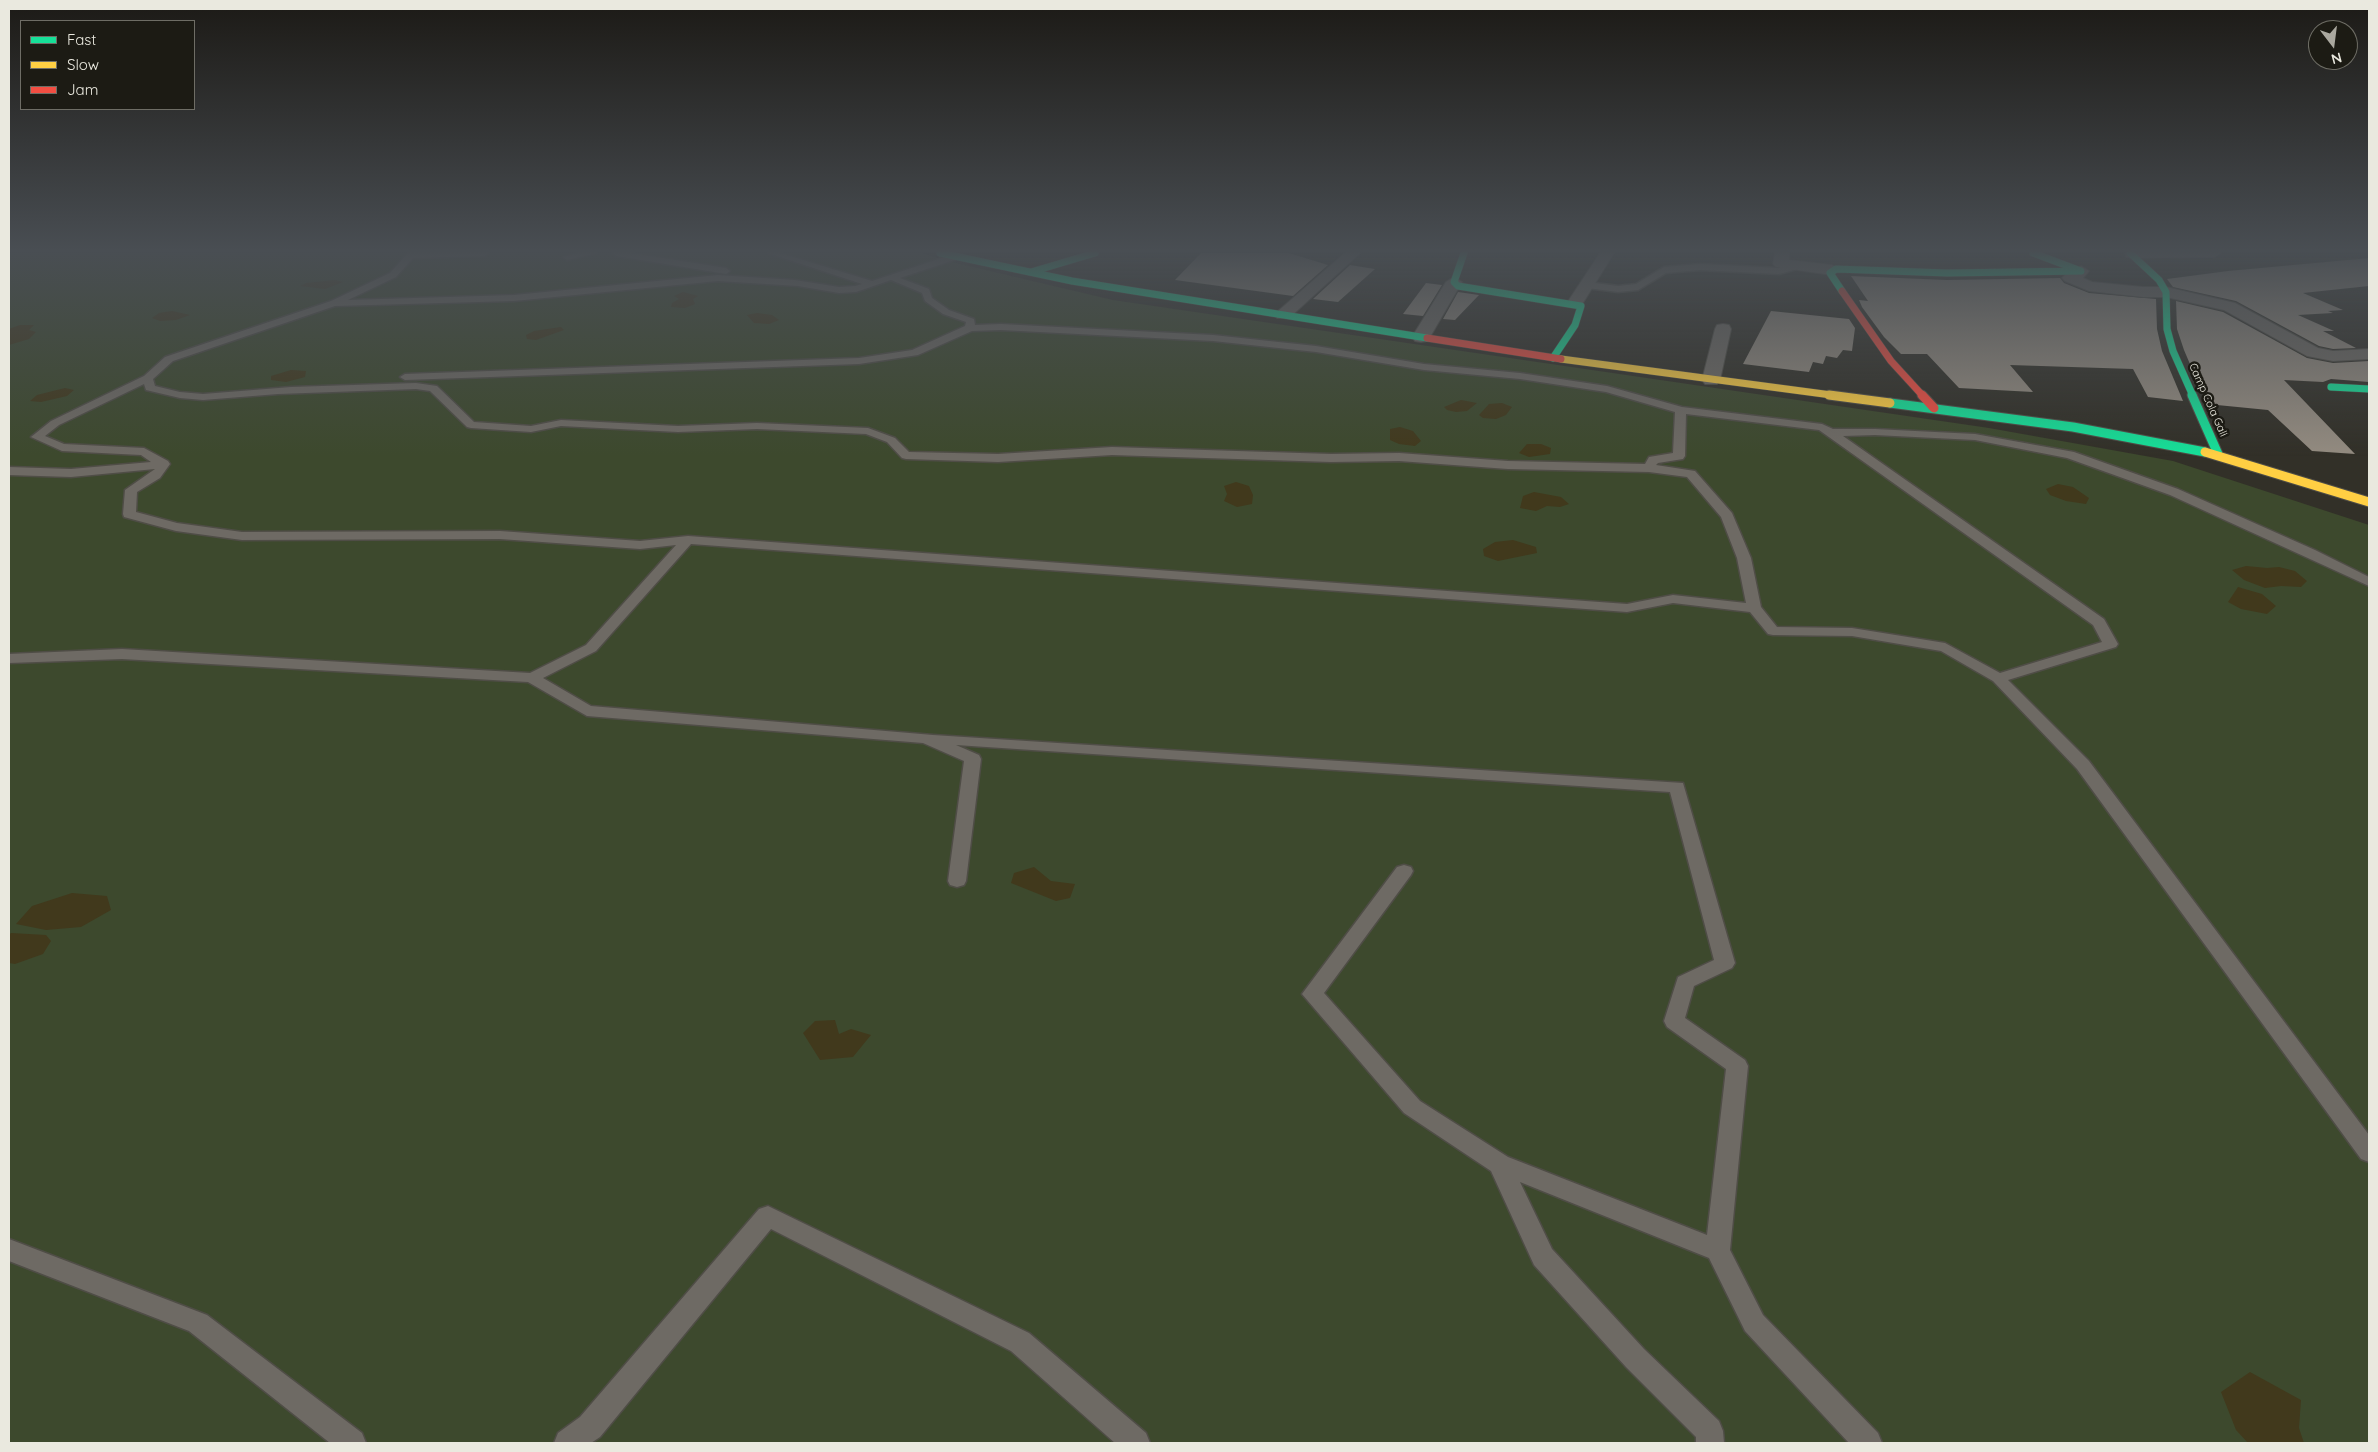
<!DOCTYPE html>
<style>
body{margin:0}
#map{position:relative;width:2378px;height:1452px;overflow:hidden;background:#323028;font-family:Quicksand,sans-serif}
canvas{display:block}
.frame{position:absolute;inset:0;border:10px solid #eae9df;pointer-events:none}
.legend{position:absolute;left:20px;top:20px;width:175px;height:90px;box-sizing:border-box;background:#1c1b14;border:1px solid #6e6d65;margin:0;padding:6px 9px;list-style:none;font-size:15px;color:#eae9df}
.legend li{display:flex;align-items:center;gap:10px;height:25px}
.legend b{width:25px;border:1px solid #6e6d65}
.north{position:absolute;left:2308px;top:20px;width:50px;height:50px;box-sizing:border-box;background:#1c1b14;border:1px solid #6e6d65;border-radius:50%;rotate:165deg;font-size:14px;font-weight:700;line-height:20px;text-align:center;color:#eae9df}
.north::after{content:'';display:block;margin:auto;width:18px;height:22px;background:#aaa89f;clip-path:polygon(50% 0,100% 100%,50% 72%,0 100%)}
</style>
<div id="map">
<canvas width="2378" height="1452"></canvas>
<div class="frame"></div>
<ul class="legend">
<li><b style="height:6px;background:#16e098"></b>Fast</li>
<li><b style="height:6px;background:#ffcf43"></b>Slow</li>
<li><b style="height:6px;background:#f24e42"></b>Jam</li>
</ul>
<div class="north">N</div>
</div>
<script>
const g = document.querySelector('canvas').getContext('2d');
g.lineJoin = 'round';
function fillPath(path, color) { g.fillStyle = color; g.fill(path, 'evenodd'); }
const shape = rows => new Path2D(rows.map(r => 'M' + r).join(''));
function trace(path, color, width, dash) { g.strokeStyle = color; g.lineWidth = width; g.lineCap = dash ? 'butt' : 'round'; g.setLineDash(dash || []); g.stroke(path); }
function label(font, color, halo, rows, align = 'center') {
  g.font = font + ' Quicksand,sans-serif'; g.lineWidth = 5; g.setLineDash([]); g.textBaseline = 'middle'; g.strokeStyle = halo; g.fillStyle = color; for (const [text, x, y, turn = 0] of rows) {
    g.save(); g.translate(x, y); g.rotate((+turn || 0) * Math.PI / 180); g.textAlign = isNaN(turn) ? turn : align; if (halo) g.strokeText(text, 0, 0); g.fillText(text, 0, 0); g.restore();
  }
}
const green = shape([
 [9,253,922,253,952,262,1113,300,1989,428,2173,461,2369,525,2369,1443,9,1443]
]);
const sand = shape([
 [335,280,343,282,325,289,300,286,306,283],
 [683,292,698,296,693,299,695,304,685,308,671,307,672,303,679,299,674,296],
 [172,311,190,315,176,320,160,321,152,318,159,313],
 [757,313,772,315,779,320,769,324,754,323,747,315],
 [20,325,34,325,29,330,36,332,29,339,9,345,9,329],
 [561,327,564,330,536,340,527,339,526,335,534,331],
 [291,370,306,371,305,377,286,382,271,380,271,376],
 [65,388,74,390,67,396,41,402,30,401,37,395],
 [1461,400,1477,403,1467,411,1456,412,1447,410,1444,407],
 [1502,403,1512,407,1506,415,1496,419,1483,418,1479,415,1489,404],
 [1400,427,1413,431,1421,441,1415,446,1399,444,1390,440,1390,429],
 [1527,444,1541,444,1551,448,1550,454,1529,457,1519,453],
 [1236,482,1249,486,1253,495,1252,504,1237,507,1224,501,1227,494,1224,486],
 [2058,484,2073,487,2089,498,2086,504,2066,501,2050,495,2046,489],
 [1534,492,1561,497,1569,504,1560,507,1547,506,1536,511,1520,508,1523,496],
 [1513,540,1536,547,1537,553,1498,561,1484,556,1483,549,1495,542],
 [2246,566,2267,568,2279,567,2295,571,2307,581,2301,587,2281,586,2265,588,2244,580,2232,570],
 [2238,587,2262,594,2276,606,2267,614,2241,609,2228,602],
 [1034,867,1051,881,1075,884,1070,898,1056,901,1011,883,1014,873],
 [72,893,107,896,111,910,81,927,46,930,16,924,32,906],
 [11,933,46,935,51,941,43,954,15,964,9,963,9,935],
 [835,1020,839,1034,851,1029,871,1035,853,1057,820,1060,803,1033,815,1021],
 [2250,1372,2301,1400,2299,1428,2304,1443,2248,1443,2236,1430,2221,1392]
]);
const building = shape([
 [1201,253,1289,253,1328,265,1293,296,1175,280],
 [2369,258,2369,286,2303,293,2343,310,2328,311,2333,313,2298,315,2334,331,2323,331,2356,348,2333,349,2319,346,2236,301,2173,287,2167,279,2228,271],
 [1350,265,1375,269,1338,302,1313,299],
 [1851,276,1947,280,2060,278,2064,283,2089,293,2156,299,2157,329,2162,351,2183,401,2148,397,2133,369,2010,365,2033,392,1959,388,1927,354,1901,354,1884,337,1862,307,1859,300,1868,301],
 [1426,283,1442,285,1423,316,1403,314],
 [1458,292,1479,295,1455,320,1443,319],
 [2176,301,2223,312,2307,358,2333,363,2369,361,2369,382,2331,379,2323,382,2284,380,2355,454,2312,451,2268,410,2207,404,2184,350,2177,329],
 [1771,311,1849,319,1855,328,1852,351,1843,350,1837,358,1826,356,1823,364,1813,362,1809,372,1743,364]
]);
const lane = shape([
 [408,253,489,253,485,256,413,258,396,277,348,300,514,295,718,275,795,280,839,287,855,286,862,284,768,253,780,253,872,281,954,254,957,255,957,259,900,278,929,289,932,298,949,310,974,319,975,325,1001,324,1213,335,1316,346,1424,364,1520,373,1607,386,1682,407,1822,424,1833,429,1875,429,1975,434,2074,452,2178,489,2315,550,2369,577,2369,586,2170,495,2067,458,1975,440,1875,435,1843,436,2104,619,2118,644,2116,647,2008,680,2089,761,2369,1135,2369,1162,2361,1159,2077,769,1993,681,1941,651,1852,636,1773,635,1768,634,1750,612,1673,603,1627,612,691,544,596,651,543,678,591,706,933,735,1683,783,1735,963,1732,968,1694,986,1685,1018,1745,1060,1748,1066,1730,1250,1763,1315,1878,1433,1882,1443,1849,1443,1745,1331,1709,1258,1520,1182,1552,1249,1644,1349,1719,1421,1723,1431,1724,1443,1696,1443,1696,1437,1626,1367,1534,1265,1491,1171,1404,1113,1302,994,1397,867,1404,865,1411,867,1413,871,1411,875,1324,993,1420,1101,1508,1157,1707,1235,1726,1069,1667,1027,1664,1021,1678,977,1714,960,1670,792,956,745,979,755,981,759,966,881,964,885,957,887,950,885,948,881,964,761,923,743,587,716,528,682,122,659,9,663,9,654,122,649,530,673,586,645,676,545,640,549,500,539,242,540,176,531,124,517,123,514,125,490,155,469,71,477,9,475,9,467,71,469,151,462,141,455,62,451,31,437,51,421,144,376,165,357,331,301,390,273,408,253],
 [891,280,922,293,925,301,943,314,966,322,965,326,912,350,859,358,405,374,400,377,405,380,859,364,918,355,972,331,1001,330,1213,341,1316,352,1424,370,1520,379,1606,392,1675,412,1673,453,1649,457,1645,464,1508,461,1399,453,1331,454,1112,447,998,454,909,452,895,438,868,428,757,423,678,426,561,420,531,426,474,422,437,386,416,383,291,387,203,394,180,392,155,386,153,379,173,361,335,306,514,301,718,281,798,286,839,293,856,292,891,280],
 [144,384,146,390,180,398,203,400,278,394,416,389,430,391,467,427,471,428,531,432,561,426,678,432,757,429,866,434,887,442,902,458,906,459,998,462,1112,455,1331,462,1399,461,1508,469,1649,472,1687,477,1721,517,1737,558,1746,603,1673,595,1627,604,688,536,640,541,500,531,242,532,177,523,136,512,137,492,160,478,170,464,168,461,144,448,64,444,45,436,59,425,144,384],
 [1686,414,1819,430,2093,625,2102,642,2000,673,1945,643,1852,628,1777,627,1761,607,1751,558,1732,513,1695,471,1656,465,1658,463,1683,459,1685,456,1686,414],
 [578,253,597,253,567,260,563,257,578,253],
 [613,253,631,253,726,268,730,271,726,274,617,256,613,253],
 [1798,263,1801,264,1801,268,1779,274,1700,270,1666,273,1638,290,1618,292,1587,288,1582,285,1587,282,1618,286,1636,284,1664,267,1700,264,1779,268,1798,263],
 [768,1206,1029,1333,1146,1433,1150,1443,1115,1443,1011,1351,771,1229,600,1437,591,1443,554,1443,558,1433,580,1417,759,1209,768,1206],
 [9,1239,207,1315,362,1433,366,1443,330,1443,189,1331,9,1261,9,1239]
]);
const street = shape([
 [1345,253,1360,253,1289,318,1277,318,1275,315,1277,312,1345,253],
 [1600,253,1614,253,1581,306,1569,306,1567,303,1600,253],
 [1775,253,1789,253,1789,260,1832,265,1840,270,1832,275,1776,267,1773,264,1775,253],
 [2125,253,2221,253,2214,257,2131,258,2126,257,2125,253],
 [2081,266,2089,271,2083,278,2092,282,2143,287,2166,287,2235,303,2318,348,2333,351,2369,349,2369,359,2333,361,2307,356,2224,310,2166,297,2143,297,2089,291,2065,281,2062,278,2065,275,2081,266],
 [1454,277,1462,282,1430,337,1427,341,1421,342,1415,341,1412,337,1446,282,1454,277],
 [1723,324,1729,325,1731,329,1720,380,1717,384,1705,384,1702,380,1715,329,1717,325,1723,324]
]);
const fastFar1 = shape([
 [940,253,1072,281,1427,338],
 [1464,253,1454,282,1458,286,1581,306,1575,325,1553,358],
 [2130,253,2159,280,2166,292,2167,329,2173,351,2193,396],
 [1031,272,1095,253],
 [1842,291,1830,273,1836,269,1947,273,2081,271,2033,253],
 [2331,387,2369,389]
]);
const fast = shape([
 [2192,395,2218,454],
 [1890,403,2073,427,2205,452]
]);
const slowFar1 = shape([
 [1561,359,1839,396]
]);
const slow = shape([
 [1829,395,1890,403],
 [2205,452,2369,502]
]);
const jamFar1 = shape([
 [1842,291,1891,361,1923,396],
 [1427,338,1561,359]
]);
const jam = shape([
 [1922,395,1934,408]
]);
const farStreetnames = [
 ["Camp Cola Gali",2208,400,66]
];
fillPath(green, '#3d492d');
fillPath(sand, '#41391c');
fillPath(building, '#938b80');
trace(lane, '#4f4d46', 3);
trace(street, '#4f4d46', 2);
trace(fastFar1, '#4f4d46', 8);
trace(fast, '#4f4d46', 11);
trace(slowFar1, '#4f4d46', 8);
trace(slow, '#4f4d46', 11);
trace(jamFar1, '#4f4d46', 8);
trace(jam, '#4f4d46', 11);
fillPath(lane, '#6e6a64');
fillPath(street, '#6e6a64');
trace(fastFar1, '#16e098', 7);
trace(fast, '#16e098', 9);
trace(slowFar1, '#ffcf43', 7);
trace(slow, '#ffcf43', 9);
trace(jamFar1, '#f24e42', 7);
trace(jam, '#f24e42', 9);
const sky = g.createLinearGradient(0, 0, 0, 456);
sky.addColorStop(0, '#1c1a16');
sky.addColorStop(0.55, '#494e53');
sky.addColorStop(1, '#494e5300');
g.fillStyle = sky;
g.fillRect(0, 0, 2378, 456);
label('11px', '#eae9df', '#1c1b14', farStreetnames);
</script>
